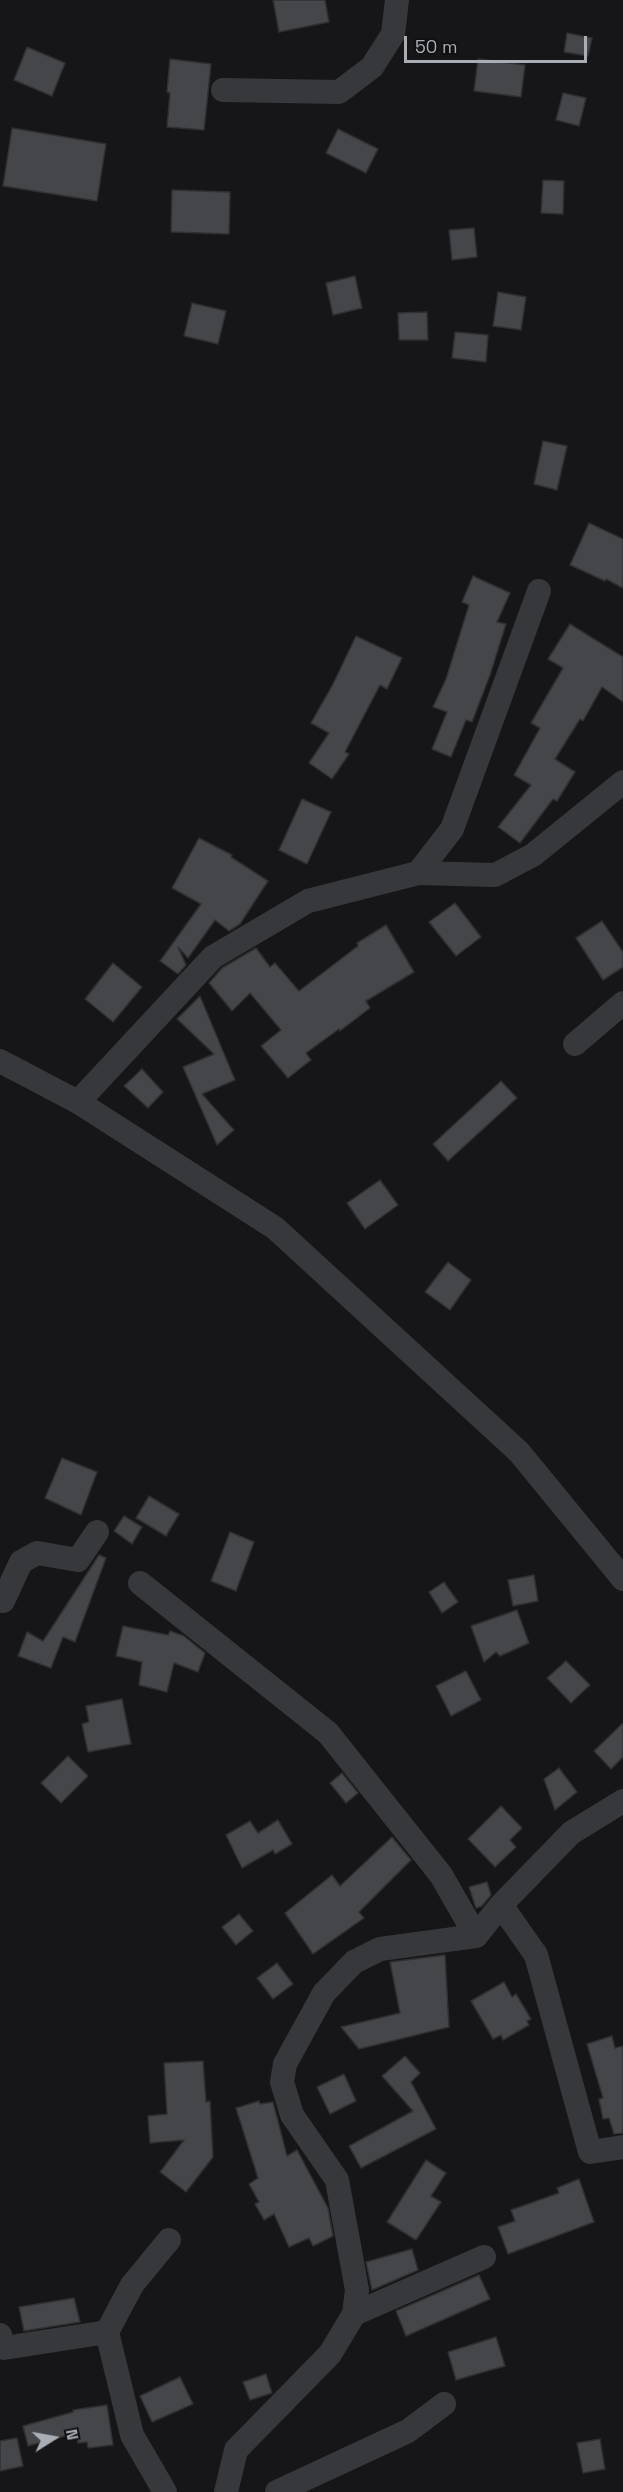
<!DOCTYPE html>
<style>
body{margin:0}
#map{position:relative;width:623px;height:2492px;overflow:hidden;background:#161618;font-family:"Space Grotesk",sans-serif}
canvas{display:block}
.north{position:absolute;left:24px;top:2408px;width:60px;height:60px;-webkit-text-stroke:4px #111113;paint-order:stroke;rotate:79deg;font-size:16px;font-weight:700;line-height:24px;text-align:center;color:#a9aeb6}
.north::after{content:'';display:block;margin:auto;width:21px;height:27px;background:#a9aeb6;clip-path:polygon(50% 0,100% 100%,50% 72%,0 100%)}
.scale{position:absolute;left:404px;top:36px;width:183px;height:27px;box-sizing:border-box;border:3px solid #a9aeb6;border-top:0;padding-left:8px;font-size:18px;line-height:21px;white-space:nowrap;color:#a9aeb6;-webkit-text-stroke:4px #111113;paint-order:stroke}
</style>
<div id="map">
<canvas width="623" height="2492"></canvas>
<div class="north">N</div>
<div class="scale">50 m</div>
</div>
<script>
const g = document.querySelector('canvas').getContext('2d');
g.lineJoin = 'round';
function fillPath(path, color) { g.fillStyle = color; g.fill(path, 'evenodd'); }
const shape = rows => new Path2D(rows.map(r => 'M' + r).join(''));
function trace(path, color, width, dash) { g.strokeStyle = color; g.lineWidth = width; g.lineCap = dash ? 'butt' : 'round'; g.setLineDash(dash || []); g.stroke(path); }
const building = shape([
 [273,0,325,0,329,22,279,32,273,0],
 [567,33,592,38,588,56,564,52,567,33],
 [27,47,65,63,52,96,14,80,27,47],
 [170,59,211,64,204,130,167,127,170,93,167,92,170,59],
 [478,59,525,65,521,97,474,91,478,59],
 [563,93,586,98,579,126,556,120,563,93],
 [12,128,106,144,97,201,3,186,12,128],
 [338,129,378,149,366,173,326,153,338,129],
 [543,180,564,181,563,214,541,213,543,180],
 [172,190,230,192,229,234,171,232,172,190],
 [474,228,477,257,452,260,449,230,474,228],
 [355,276,362,308,333,315,326,283,355,276],
 [498,292,526,297,521,330,493,326,498,292],
 [192,303,226,311,218,344,184,336,192,303],
 [427,312,428,340,399,340,398,313,427,312],
 [455,332,488,335,486,362,452,358,455,332],
 [543,441,567,446,557,490,534,484,543,441],
 [589,523,623,539,623,588,606,579,605,581,570,565,589,523],
 [473,576,510,593,497,622,506,624,490,675,472,722,466,720,451,757,432,749,447,712,433,707,446,679,469,605,462,602,473,576],
 [570,624,623,657,623,702,602,687,583,721,580,719,555,759,575,772,557,801,553,799,520,843,498,827,531,785,514,775,540,728,531,723,563,668,548,659,570,624],
 [356,636,402,658,387,689,380,685,345,752,349,754,332,779,309,763,329,733,311,723,333,684,356,636],
 [302,799,331,812,307,864,279,850,302,799],
 [199,838,232,855,231,857,268,881,240,924,229,931,215,920,188,958,178,947,186,965,178,974,160,961,201,904,172,888,199,838],
 [455,903,481,937,456,956,429,922,455,903],
 [602,921,623,952,623,967,603,980,576,938,602,921],
 [386,925,414,972,366,1001,370,1008,340,1031,339,1029,306,1053,311,1060,288,1078,261,1046,281,1030,250,993,232,1011,209,983,222,968,256,948,270,967,275,963,299,991,358,946,357,943,386,925],
 [113,963,142,987,113,1022,85,999,113,963],
 [200,996,235,1080,202,1094,234,1130,217,1145,183,1067,214,1054,177,1019,200,996],
 [142,1069,163,1092,148,1108,124,1086,142,1069],
 [501,1081,517,1098,448,1161,433,1144,501,1081],
 [380,1180,398,1205,365,1229,347,1203,380,1180],
 [448,1262,471,1280,450,1310,425,1292,448,1262],
 [62,1458,97,1472,81,1515,45,1498,62,1458],
 [149,1496,179,1514,166,1536,136,1518,149,1496],
 [124,1516,142,1527,132,1544,114,1531,124,1516],
 [230,1532,254,1542,236,1591,211,1581,230,1532],
 [99,1555,106,1558,75,1642,63,1637,51,1668,18,1656,27,1632,43,1641,99,1555],
 [534,1575,538,1601,513,1606,508,1580,534,1575],
 [444,1582,458,1602,442,1613,429,1592,444,1582],
 [517,1610,529,1643,500,1656,496,1652,484,1662,471,1626,517,1610],
 [123,1626,168,1635,170,1631,184,1636,205,1653,198,1672,174,1663,167,1692,139,1685,142,1662,116,1656,123,1626],
 [566,1661,590,1685,571,1703,547,1678,566,1661],
 [466,1671,481,1700,451,1716,436,1686,466,1671],
 [122,1699,131,1744,88,1752,82,1724,89,1722,86,1706,122,1699],
 [623,1723,623,1757,611,1769,594,1751,623,1723],
 [68,1756,88,1776,61,1803,41,1783,68,1756],
 [559,1768,577,1792,555,1810,544,1779,559,1768],
 [342,1773,358,1793,346,1803,330,1783,342,1773],
 [501,1806,522,1828,510,1840,516,1847,495,1867,468,1839,501,1806],
 [278,1820,292,1844,275,1854,273,1850,242,1868,226,1835,250,1821,258,1833,278,1820],
 [392,1837,411,1860,359,1912,364,1918,313,1954,285,1913,332,1875,340,1886,392,1837],
 [487,1882,491,1895,482,1906,476,1908,469,1887,487,1882],
 [239,1914,253,1931,236,1945,222,1927,239,1914],
 [445,1955,449,2027,359,2049,341,2027,400,2013,390,1962,445,1955],
 [277,1963,293,1984,273,1999,257,1978,277,1963],
 [504,1982,512,1997,516,1994,531,2019,527,2021,529,2025,503,2040,501,2035,493,2039,471,2001,504,1982],
 [612,2036,615,2048,623,2046,623,2133,614,2134,609,2118,603,2119,599,2099,603,2098,587,2044,612,2036],
 [405,2056,420,2073,411,2082,436,2129,361,2168,349,2146,413,2111,382,2076,405,2056],
 [203,2061,206,2102,210,2101,213,2157,186,2192,160,2172,184,2140,150,2143,148,2116,167,2114,164,2063,203,2061],
 [344,2074,356,2101,330,2114,317,2087,344,2074],
 [259,2101,260,2104,273,2102,287,2156,297,2150,328,2208,333,2236,313,2246,309,2238,289,2247,274,2214,264,2220,255,2204,259,2202,249,2184,258,2178,236,2108,259,2101],
 [426,2160,446,2173,431,2196,441,2202,416,2240,387,2222,426,2160],
 [579,2179,594,2222,508,2254,498,2227,515,2221,511,2210,559,2193,557,2188,579,2179],
 [412,2249,418,2270,372,2290,366,2262,412,2249],
 [479,2275,490,2299,406,2336,396,2311,479,2275],
 [74,2298,80,2322,24,2331,19,2307,74,2298],
 [496,2337,505,2366,456,2380,448,2352,496,2337],
 [266,2374,272,2393,250,2400,243,2382,266,2374],
 [180,2377,193,2404,152,2422,140,2396,180,2377],
 [107,2405,113,2445,88,2448,87,2442,78,2443,76,2433,28,2446,23,2426,73,2412,73,2410,107,2405],
 [17,2438,23,2466,0,2471,0,2441,17,2438],
 [600,2439,605,2469,583,2473,577,2443,600,2439]
]);
const minor = shape([
 [223,90,339,92,372,67,393,34,397,0],
 [418,873,495,875,533,855,623,782],
 [575,1044,623,1003],
 [0,1061,78,1102,275,1228,519,1452,623,1579],
 [78,1102,213,957,308,901,418,873,452,829,539,591],
 [140,1583,328,1733,441,1875,476,1936],
 [3,1601,21,1562,37,1553,78,1560,97,1532],
 [501,1905,536,1955,590,2152,623,2147],
 [354,2314,484,2257],
 [0,2335,4,2348,107,2332],
 [165,2492,132,2435,107,2332,132,2285,169,2240],
 [226,2492,236,2450,330,2354,354,2314,357,2290,337,2180,292,2115,282,2082,285,2064,324,1993,354,1962,380,1949,476,1936,501,1905,571,1833,623,1801],
 [277,2492,408,2431,444,2404]
]);
fillPath(building, '#45464a');
trace(building, '#303033', 1.5);
trace(minor, '#37383c', 24);
</script>
